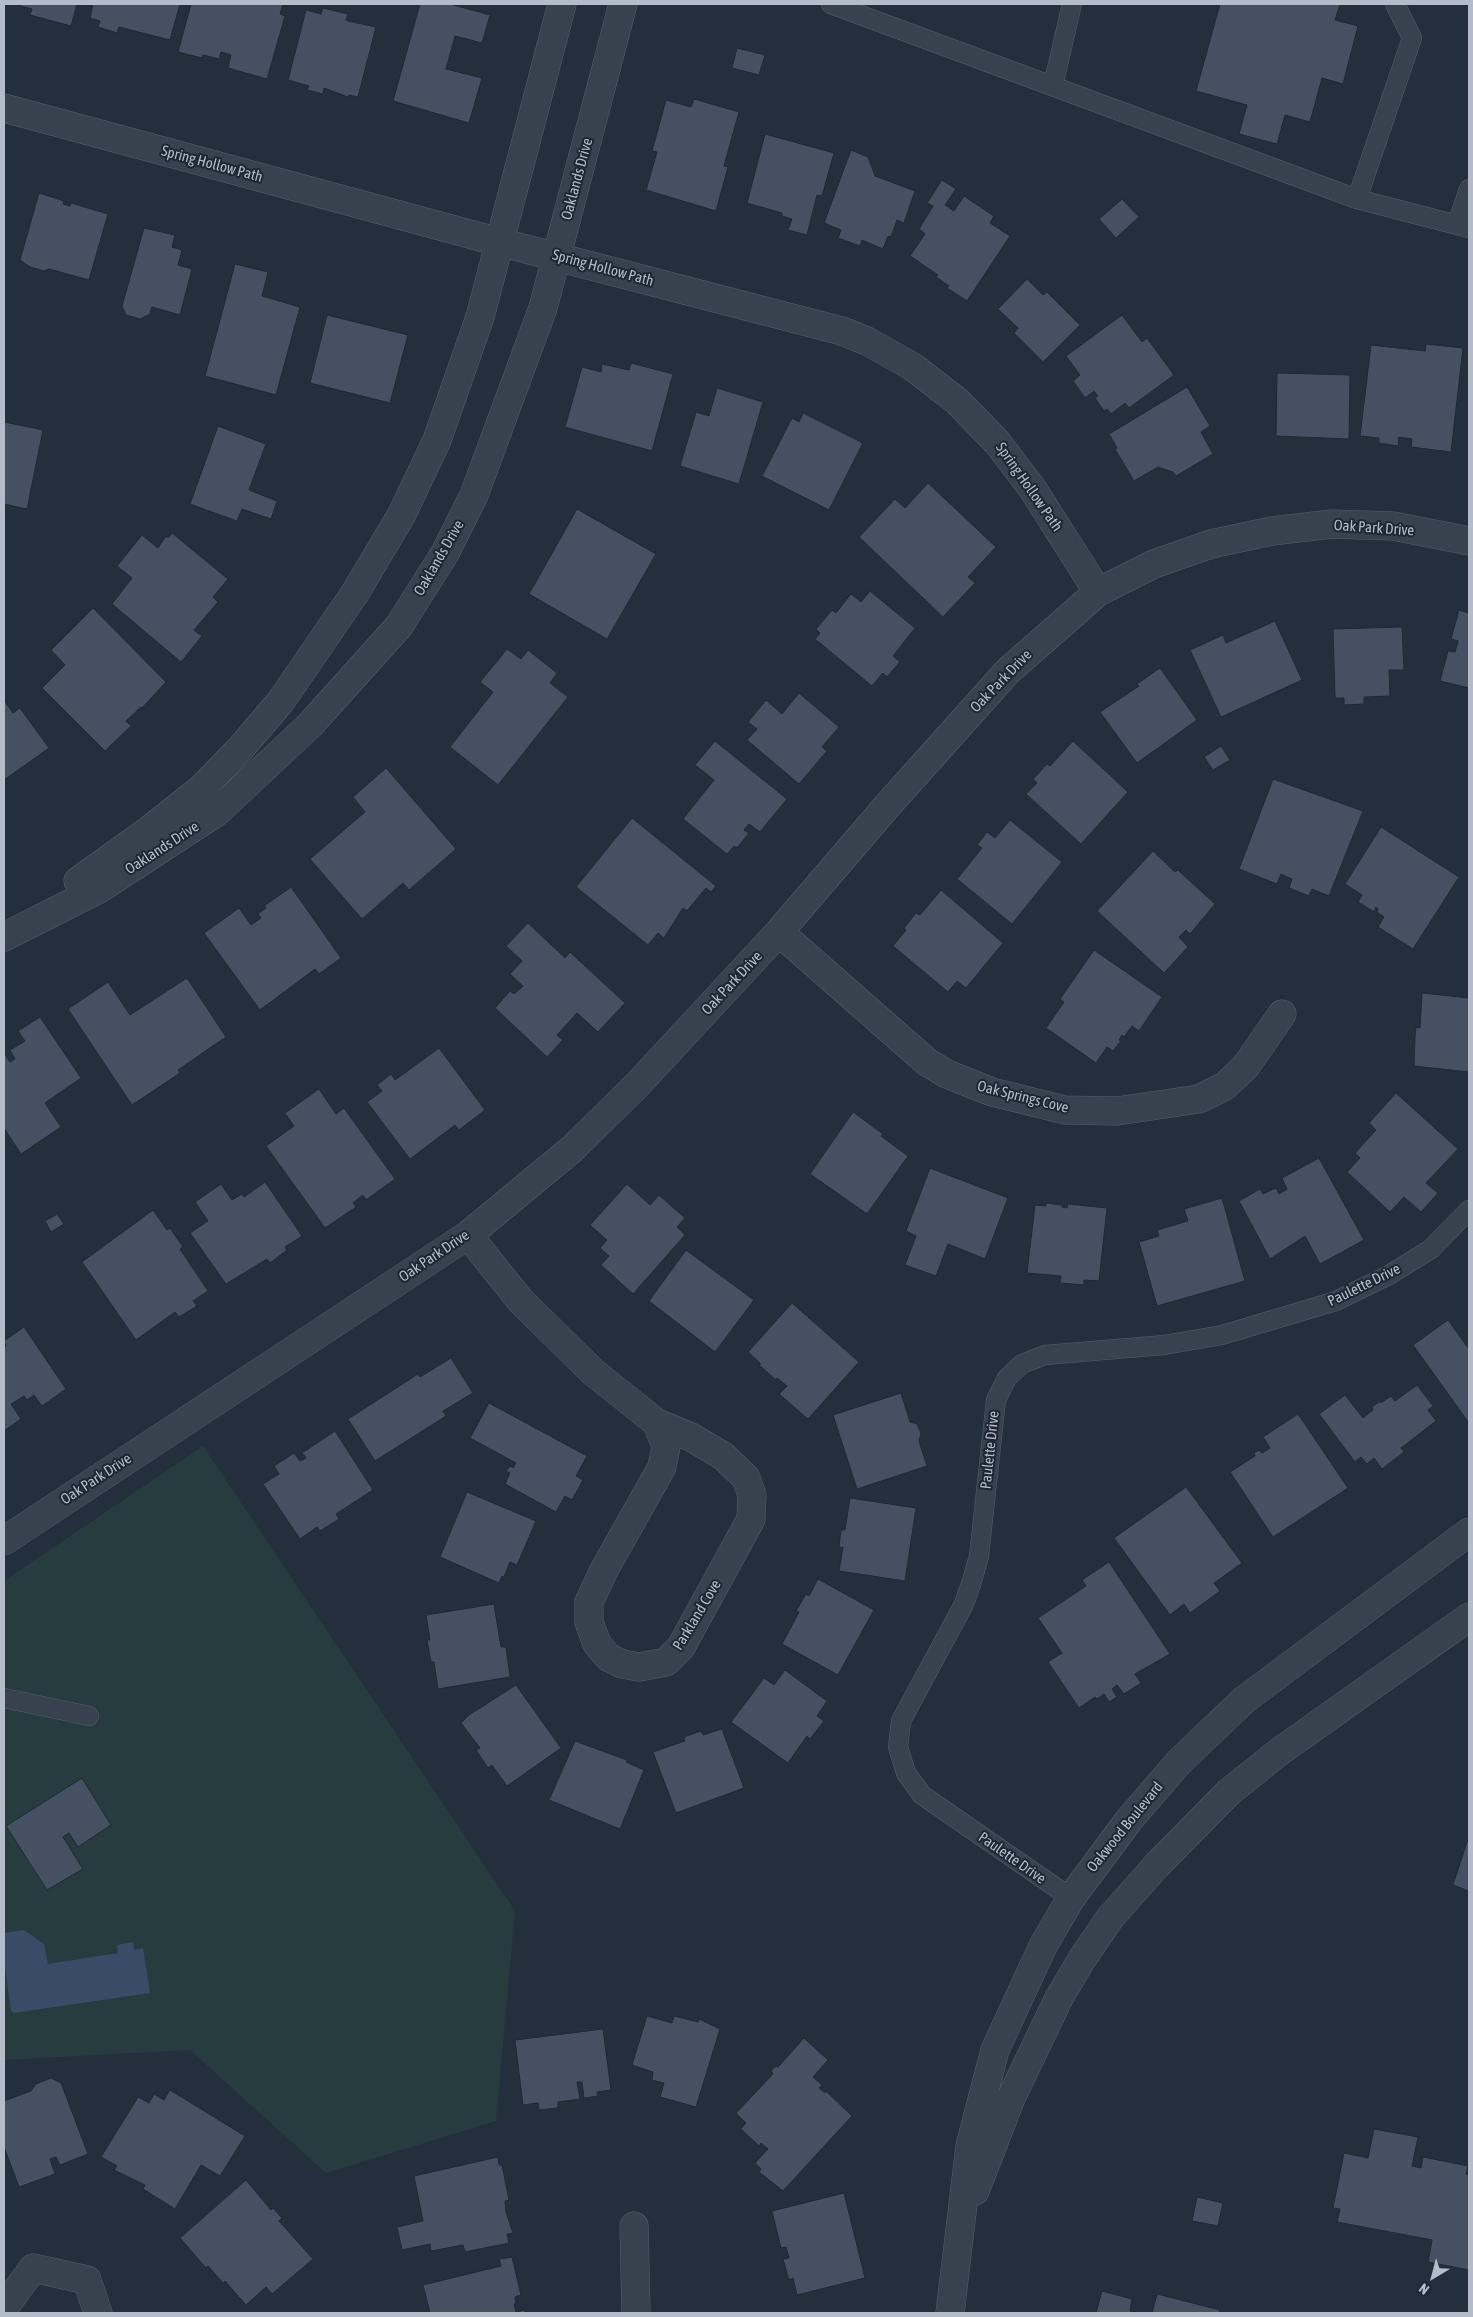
<!DOCTYPE html>
<style>
body{margin:0}
#map{position:relative;width:1473px;height:2317px;overflow:hidden;background:#242f3e;font-family:"Asap Condensed",sans-serif}
canvas{display:block}
.frame{position:absolute;inset:0;border:5px solid #b4bcc9;pointer-events:none}
.north{position:absolute;left:1408px;top:2252px;width:50px;height:50px;-webkit-text-stroke:4px #1d2633;paint-order:stroke;rotate:217deg;font-size:14px;font-weight:700;line-height:20px;text-align:center;color:#b4bcc9}
.north::after{content:'';display:block;margin:auto;width:18px;height:22px;background:#b4bcc9;clip-path:polygon(50% 0,100% 100%,50% 72%,0 100%)}
</style>
<div id="map">
<canvas width="1473" height="2317"></canvas>
<div class="frame"></div>
<div class="north">N</div>
</div>
<script>
const g = document.querySelector('canvas').getContext('2d');
g.lineJoin = 'round';
function fillPath(path, color) { g.fillStyle = color; g.fill(path, 'evenodd'); }
const shape = rows => new Path2D(rows.map(r => 'M' + r).join(''));
function trace(path, color, width, dash) { g.strokeStyle = color; g.lineWidth = width; g.lineCap = dash ? 'butt' : 'round'; g.setLineDash(dash || []); g.stroke(path); }
function label(font, color, halo, rows, align = 'center') {
  g.font = font + ' "Asap Condensed",sans-serif'; g.lineWidth = 4; g.setLineDash([]); g.textBaseline = 'middle'; g.strokeStyle = halo; g.fillStyle = color; for (const [text, x, y, turn = 0] of rows) {
    g.save(); g.translate(x, y); g.rotate((+turn || 0) * Math.PI / 180); g.textAlign = isNaN(turn) ? turn : align; if (halo) g.strokeText(text, 0, 0); g.fillText(text, 0, 0); g.restore();
  }
}
const green = shape([
 [203,1446,515,1911,496,2121,326,2173,190,2050,4,2060,4,1581]
]);
const water = shape([
 [24,1930,44,1944,48,1964,118,1953,117,1945,133,1942,134,1950,143,1948,150,1993,14,2013,11,2011,4,1960,4,1933]
]);
const building = shape([
 [21,4,77,4,71,26,30,15,32,9,21,6,21,4],
 [93,4,180,4,170,40,119,27,117,33,98,27,100,21,90,18,93,4],
 [191,4,283,4,280,14,285,16,267,79,228,68,231,55,221,52,219,59,203,55,202,58,178,52,191,4],
 [420,4,450,4,490,15,482,43,455,36,446,69,482,78,469,123,393,101,420,4],
 [1220,4,1340,4,1335,20,1358,26,1343,84,1322,78,1310,122,1285,115,1277,144,1239,134,1247,105,1196,91,1220,4],
 [323,8,348,14,346,20,348,21,376,27,358,97,349,95,348,97,324,88,323,94,307,90,309,86,288,80,306,10,321,14,323,8],
 [737,48,765,55,759,75,732,68,737,48],
 [694,99,739,112,724,166,728,167,716,211,646,190,657,152,652,151,666,100,691,107,694,99],
 [765,134,834,153,822,196,817,195,807,235,788,230,792,219,782,216,782,213,747,203,765,134],
 [851,150,868,157,875,176,915,191,904,223,897,220,891,237,888,236,883,249,862,240,860,246,838,238,841,230,824,223,851,150],
 [942,180,956,189,945,205,954,211,964,196,994,216,990,223,1010,236,967,301,947,288,949,286,936,277,938,275,910,256,925,234,919,229,933,206,927,203,942,180],
 [39,193,64,201,63,204,70,206,71,203,108,214,89,280,49,269,44,271,30,267,20,260,39,193],
 [1122,199,1139,217,1116,238,1099,219,1122,199],
 [144,228,175,235,172,247,182,250,178,265,192,269,180,315,152,307,150,314,140,319,126,315,122,306,144,228],
 [235,264,268,272,262,296,300,307,276,395,205,376,235,264],
 [1027,279,1043,295,1047,292,1080,325,1043,362,1014,333,1018,328,998,309,1027,279],
 [327,315,408,335,390,403,310,383,327,315],
 [1122,315,1142,342,1147,338,1174,375,1129,408,1125,403,1111,414,1107,409,1104,411,1095,398,1098,396,1094,391,1085,398,1073,381,1080,375,1066,356,1122,315],
 [1426,344,1463,348,1451,452,1411,447,1412,439,1399,437,1398,446,1379,443,1379,438,1360,436,1371,345,1425,351,1426,344],
 [631,363,673,374,652,451,565,427,582,367,601,372,602,364,629,370,631,363],
 [1277,373,1350,375,1349,439,1276,436,1277,373],
 [1187,387,1210,426,1201,432,1213,454,1176,476,1173,472,1158,467,1134,481,1115,449,1117,448,1109,434,1187,387],
 [717,388,763,402,739,484,680,466,696,412,709,416,717,388],
 [803,413,863,443,829,510,762,476,792,418,799,422,803,413],
 [4,422,43,430,27,509,4,504,4,422],
 [218,426,266,444,249,490,277,501,271,519,242,509,237,521,190,504,218,426],
 [928,483,996,547,968,577,975,583,943,617,859,537,895,499,905,508,928,483],
 [577,509,656,554,607,639,529,594,577,509],
 [172,533,228,579,213,597,218,602,194,630,202,636,181,662,112,604,132,578,117,566,142,535,158,548,165,537,169,537,172,533],
 [870,591,915,628,893,656,900,662,887,677,883,673,872,686,815,639,820,633,816,629,832,610,836,613,851,594,861,602,870,591],
 [93,608,166,682,142,708,141,707,126,721,131,726,105,751,42,688,65,665,51,650,93,608],
 [1459,610,1469,613,1469,688,1440,681,1448,651,1455,652,1458,641,1451,639,1459,610],
 [1275,621,1302,680,1221,717,1190,650,1223,635,1226,643,1275,621],
 [1402,627,1404,670,1389,670,1390,696,1364,697,1364,704,1344,705,1344,698,1335,698,1333,629,1402,627],
 [507,649,521,659,528,650,557,673,550,683,568,697,498,785,450,747,493,692,480,682,507,649],
 [1160,668,1197,720,1137,763,1100,712,1139,686,1137,684,1160,668],
 [799,693,839,727,822,747,827,751,799,784,747,740,757,729,748,722,766,700,782,714,799,693],
 [4,700,13,713,20,708,49,748,4,780,4,700],
 [715,741,787,799,760,832,749,824,744,830,749,833,737,848,734,846,727,854,683,819,714,780,695,765,715,741],
 [1073,741,1128,792,1081,844,1026,794,1037,783,1033,779,1035,777,1047,764,1050,766,1073,741],
 [1221,746,1230,760,1213,770,1204,757,1221,746],
 [386,768,456,849,409,890,403,883,362,919,310,859,365,812,353,797,386,768],
 [1273,779,1363,811,1329,896,1312,889,1309,896,1289,888,1292,879,1281,874,1277,884,1239,869,1273,779],
 [632,818,716,886,711,892,706,888,687,911,683,908,664,938,658,933,648,945,576,887,632,818],
 [1010,820,1062,862,1012,924,957,879,982,848,977,845,987,832,995,838,1010,820],
 [1381,827,1459,877,1413,949,1378,927,1384,917,1377,912,1378,909,1376,907,1374,912,1358,902,1362,895,1345,884,1381,827],
 [1153,851,1175,872,1178,870,1215,904,1190,934,1186,930,1179,937,1188,947,1164,973,1097,911,1153,851],
 [291,887,341,958,319,974,315,969,260,1010,204,933,239,908,251,925,261,918,258,914,266,908,264,906,291,887],
 [941,890,1003,943,966,988,957,981,948,992,893,946,906,930,904,928,916,913,920,915,941,890],
 [528,923,565,958,570,952,625,1003,598,1032,577,1013,557,1035,563,1040,547,1057,495,1008,510,991,514,994,523,986,510,974,522,961,506,946,528,923],
 [1094,950,1162,997,1139,1031,1132,1026,1124,1037,1122,1035,1119,1040,1121,1041,1113,1051,1107,1047,1096,1063,1046,1028,1064,1002,1060,999,1094,950],
 [187,978,226,1037,178,1070,180,1073,132,1105,68,1009,108,982,130,1015,187,978],
 [1422,993,1469,998,1469,1072,1414,1066,1415,1036,1416,1027,1420,1028,1422,993],
 [40,1017,81,1078,45,1103,61,1127,21,1154,4,1128,4,1053,10,1062,15,1059,10,1050,25,1041,18,1031,40,1017],
 [439,1048,485,1110,459,1130,455,1125,410,1159,367,1102,382,1091,377,1085,391,1074,395,1080,439,1048],
 [319,1089,336,1114,344,1108,395,1179,366,1200,363,1195,353,1203,356,1207,325,1228,266,1146,294,1126,285,1113,319,1089],
 [1396,1093,1458,1149,1426,1183,1438,1193,1421,1212,1404,1197,1390,1212,1347,1172,1360,1158,1355,1153,1376,1130,1369,1123,1396,1093],
 [853,1112,883,1134,881,1136,908,1156,867,1214,810,1174,853,1112],
 [1319,1158,1364,1240,1320,1264,1305,1236,1270,1259,1239,1201,1260,1189,1263,1194,1276,1188,1279,1194,1287,1189,1282,1178,1319,1158],
 [930,1168,1008,1198,985,1259,948,1244,936,1276,905,1265,916,1236,906,1231,930,1168],
 [265,1182,302,1236,285,1247,287,1250,270,1263,267,1259,226,1284,190,1233,208,1221,195,1202,221,1184,232,1200,242,1194,244,1197,265,1182],
 [627,1184,650,1205,659,1195,685,1218,677,1227,685,1235,633,1294,601,1265,609,1256,600,1248,607,1240,590,1225,627,1184],
 [1222,1198,1245,1281,1157,1306,1139,1242,1159,1236,1157,1230,1188,1221,1184,1209,1222,1198],
 [1046,1203,1062,1205,1062,1207,1067,1208,1068,1204,1107,1208,1099,1281,1084,1280,1084,1285,1060,1283,1061,1276,1027,1273,1035,1205,1046,1206,1046,1203],
 [153,1210,167,1230,170,1228,183,1247,180,1249,208,1291,193,1301,197,1306,179,1317,175,1312,136,1340,82,1262,153,1210],
 [57,1214,64,1224,51,1232,45,1221,57,1214],
 [686,1250,754,1300,715,1352,649,1301,686,1250],
 [792,1303,859,1362,808,1419,779,1394,787,1386,777,1378,776,1380,759,1365,761,1364,748,1352,792,1303],
 [1448,1320,1469,1349,1469,1423,1413,1345,1448,1320],
 [24,1327,66,1389,42,1406,34,1395,27,1400,24,1396,11,1404,21,1419,4,1431,4,1348,6,1346,4,1341,24,1327],
 [451,1358,473,1393,443,1411,446,1416,375,1461,348,1419,418,1374,420,1377,451,1358],
 [1417,1385,1433,1406,1428,1410,1436,1421,1401,1448,1404,1452,1382,1469,1374,1458,1367,1464,1361,1457,1355,1462,1319,1414,1345,1395,1363,1418,1373,1410,1372,1407,1380,1401,1381,1403,1391,1396,1395,1401,1417,1385],
 [901,1393,910,1422,917,1424,921,1433,919,1441,927,1466,857,1489,833,1415,901,1393],
 [489,1403,587,1456,576,1476,583,1480,572,1500,565,1496,556,1512,505,1484,510,1473,506,1471,510,1466,513,1468,516,1463,470,1438,489,1403],
 [1298,1414,1348,1488,1273,1537,1230,1472,1255,1456,1254,1453,1259,1450,1262,1453,1270,1448,1263,1437,1298,1414],
 [335,1431,373,1490,336,1514,339,1519,320,1531,317,1527,300,1539,263,1484,279,1474,274,1466,294,1453,300,1461,306,1458,302,1453,335,1431],
 [1186,1487,1242,1563,1214,1583,1220,1591,1190,1613,1184,1604,1170,1615,1114,1538,1186,1487],
 [467,1492,536,1521,517,1565,510,1562,504,1577,502,1576,499,1583,440,1557,467,1492],
 [850,1498,916,1508,905,1581,839,1571,843,1547,839,1548,840,1538,841,1530,845,1530,850,1498],
 [1109,1562,1170,1654,1135,1674,1141,1683,1124,1694,1117,1685,1112,1689,1117,1697,1109,1702,1104,1694,1097,1699,1095,1697,1079,1708,1048,1662,1062,1653,1038,1618,1086,1586,1082,1580,1109,1562],
 [818,1579,874,1610,838,1675,782,1644,799,1612,796,1611,806,1594,809,1596,818,1579],
 [494,1604,501,1647,506,1647,510,1677,438,1689,434,1662,431,1662,427,1640,430,1640,426,1615,494,1604],
 [785,1670,827,1701,817,1716,824,1721,810,1739,807,1736,788,1763,731,1722,764,1678,774,1685,785,1670],
 [516,1685,561,1748,507,1786,492,1765,488,1768,476,1750,480,1748,461,1723,469,1715,516,1685],
 [722,1729,744,1788,676,1813,653,1752,685,1741,684,1737,701,1731,703,1735,722,1729],
 [575,1741,627,1760,626,1762,644,1770,620,1829,549,1800,575,1741],
 [82,1778,111,1825,78,1847,69,1833,63,1837,83,1869,47,1890,6,1826,82,1778],
 [1469,1836,1469,1891,1453,1885,1469,1836],
 [647,2016,672,2023,674,2016,698,2022,699,2019,720,2029,696,2107,660,2097,664,2083,652,2080,653,2072,632,2065,647,2016],
 [603,2029,611,2090,597,2092,598,2096,584,2098,582,2082,577,2082,580,2099,558,2102,558,2108,539,2110,538,2103,523,2105,515,2040,603,2029],
 [804,2038,828,2060,813,2077,822,2085,819,2088,825,2093,826,2091,852,2116,783,2191,759,2172,761,2169,755,2163,768,2149,761,2143,759,2146,741,2129,746,2123,736,2113,773,2074,771,2071,776,2066,778,2067,804,2038],
 [51,2078,61,2083,88,2154,60,2165,56,2157,50,2159,55,2174,19,2187,4,2147,4,2101,31,2091,36,2084,51,2078],
 [170,2090,245,2136,220,2176,201,2165,175,2209,143,2189,145,2185,114,2170,117,2166,101,2157,138,2097,149,2103,154,2094,164,2100,170,2090],
 [1374,2129,1418,2137,1412,2166,1421,2168,1423,2157,1468,2166,1466,2174,1469,2175,1469,2270,1428,2262,1432,2240,1337,2222,1340,2209,1333,2208,1344,2153,1368,2158,1374,2129],
 [498,2157,499,2165,502,2165,509,2200,505,2201,506,2212,513,2233,507,2234,509,2243,465,2252,463,2245,431,2251,430,2244,402,2250,397,2227,423,2221,414,2176,498,2157],
 [246,2180,271,2210,273,2208,282,2218,279,2221,313,2259,272,2294,266,2287,246,2305,225,2281,223,2283,208,2266,206,2268,180,2238,246,2180],
 [844,2193,865,2278,797,2295,793,2278,789,2280,783,2259,789,2258,786,2247,781,2248,772,2211,844,2193],
 [1197,2197,1223,2203,1218,2226,1192,2221,1197,2197],
 [512,2257,521,2295,515,2297,516,2304,514,2304,516,2312,525,2310,525,2313,430,2313,423,2285,501,2266,499,2259,512,2257],
 [1102,2291,1132,2299,1130,2311,1140,2313,1096,2313,1102,2291],
 [1157,2294,1220,2310,1219,2313,1152,2313,1157,2294]
]);
const service = shape([
 [831,4,1357,199,1469,228],
 [1053,86,1072,4],
 [1357,199,1412,38,1395,4],
 [1457,225,1469,189],
 [4,1698,89,1716],
 [1071,1898,922,1795,906,1773,898,1747,901,1721,964,1604,972,1581,979,1556,996,1400,1007,1378,1022,1364,1045,1355,1164,1345,1222,1335,1336,1301,1389,1275,1431,1249,1469,1210]
]);
const minor = shape([
 [4,108,499,242,842,331,867,341,913,367,957,401,997,442,1032,488,1098,592],
 [78,881,149,830,201,789,241,748,281,701,355,593,402,514,437,440,480,317,562,4],
 [779,932,927,1062,947,1074,992,1092,1065,1110,1117,1111,1199,1099,1225,1086,1246,1066,1282,1014],
 [4,937,99,889,217,812,310,725,399,626,445,553,474,495,543,308,623,4],
 [468,1235,520,1300,593,1372,657,1423,666,1446,662,1467,604,1570,589,1602,589,1622,597,1644,608,1657,622,1664,639,1667,666,1662,681,1647,751,1519,752,1495,746,1478,723,1456,691,1437,657,1423],
 [4,1541,468,1235,572,1149,638,1084,779,932,888,805,1008,671,1098,592,1154,564,1211,544,1272,531,1332,524,1393,526,1469,541],
 [975,2191,1011,2098,1059,1998,1082,1959,1110,1918,1157,1865,1229,1792,1279,1752,1469,1617],
 [634,2226,636,2313],
 [4,2308,33,2268,87,2280,98,2313],
 [950,2313,970,2146,995,2050,1043,1946,1071,1898,1129,1820,1179,1762,1244,1700,1469,1532]
]);
const streetNames = [
 ["Spring Hollow Path",212,164,15],
 ["Oaklands Drive",577,179,-75],
 ["Spring Hollow Path",603,268,15],
 ["Spring Hollow Path",1029,487,55],
 ["Oak Park Drive",1374,528,4],
 ["Oaklands Drive",439,558,-60],
 ["Oak Park Drive",1001,681,-46],
 ["Oaklands Drive",162,848,-33],
 ["Oak Park Drive",732,983,-47],
 ["Oak Springs Cove",1023,1097,14],
 ["Oak Park Drive",434,1256,-34],
 ["Paulette Drive",1364,1285,-26],
 ["Paulette Drive",990,1450,-84],
 ["Oak Park Drive",96,1479,-33],
 ["Parkland Cove",697,1615,-59],
 ["Oakwood Boulevard",1125,1827,-51],
 ["Paulette Drive",1012,1858,35]
];
fillPath(green, '#263c3f');
fillPath(water, '#394c67');
fillPath(building, '#455162');
trace(building, '#1f2835', 1);
trace(service, '#565f6c', 20);
trace(minor, '#565f6c', 29);
trace(service, '#38414e', 19);
trace(minor, '#38414e', 28);
label('15px', '#b4bcc9', '#1d2633', streetNames);
</script>
